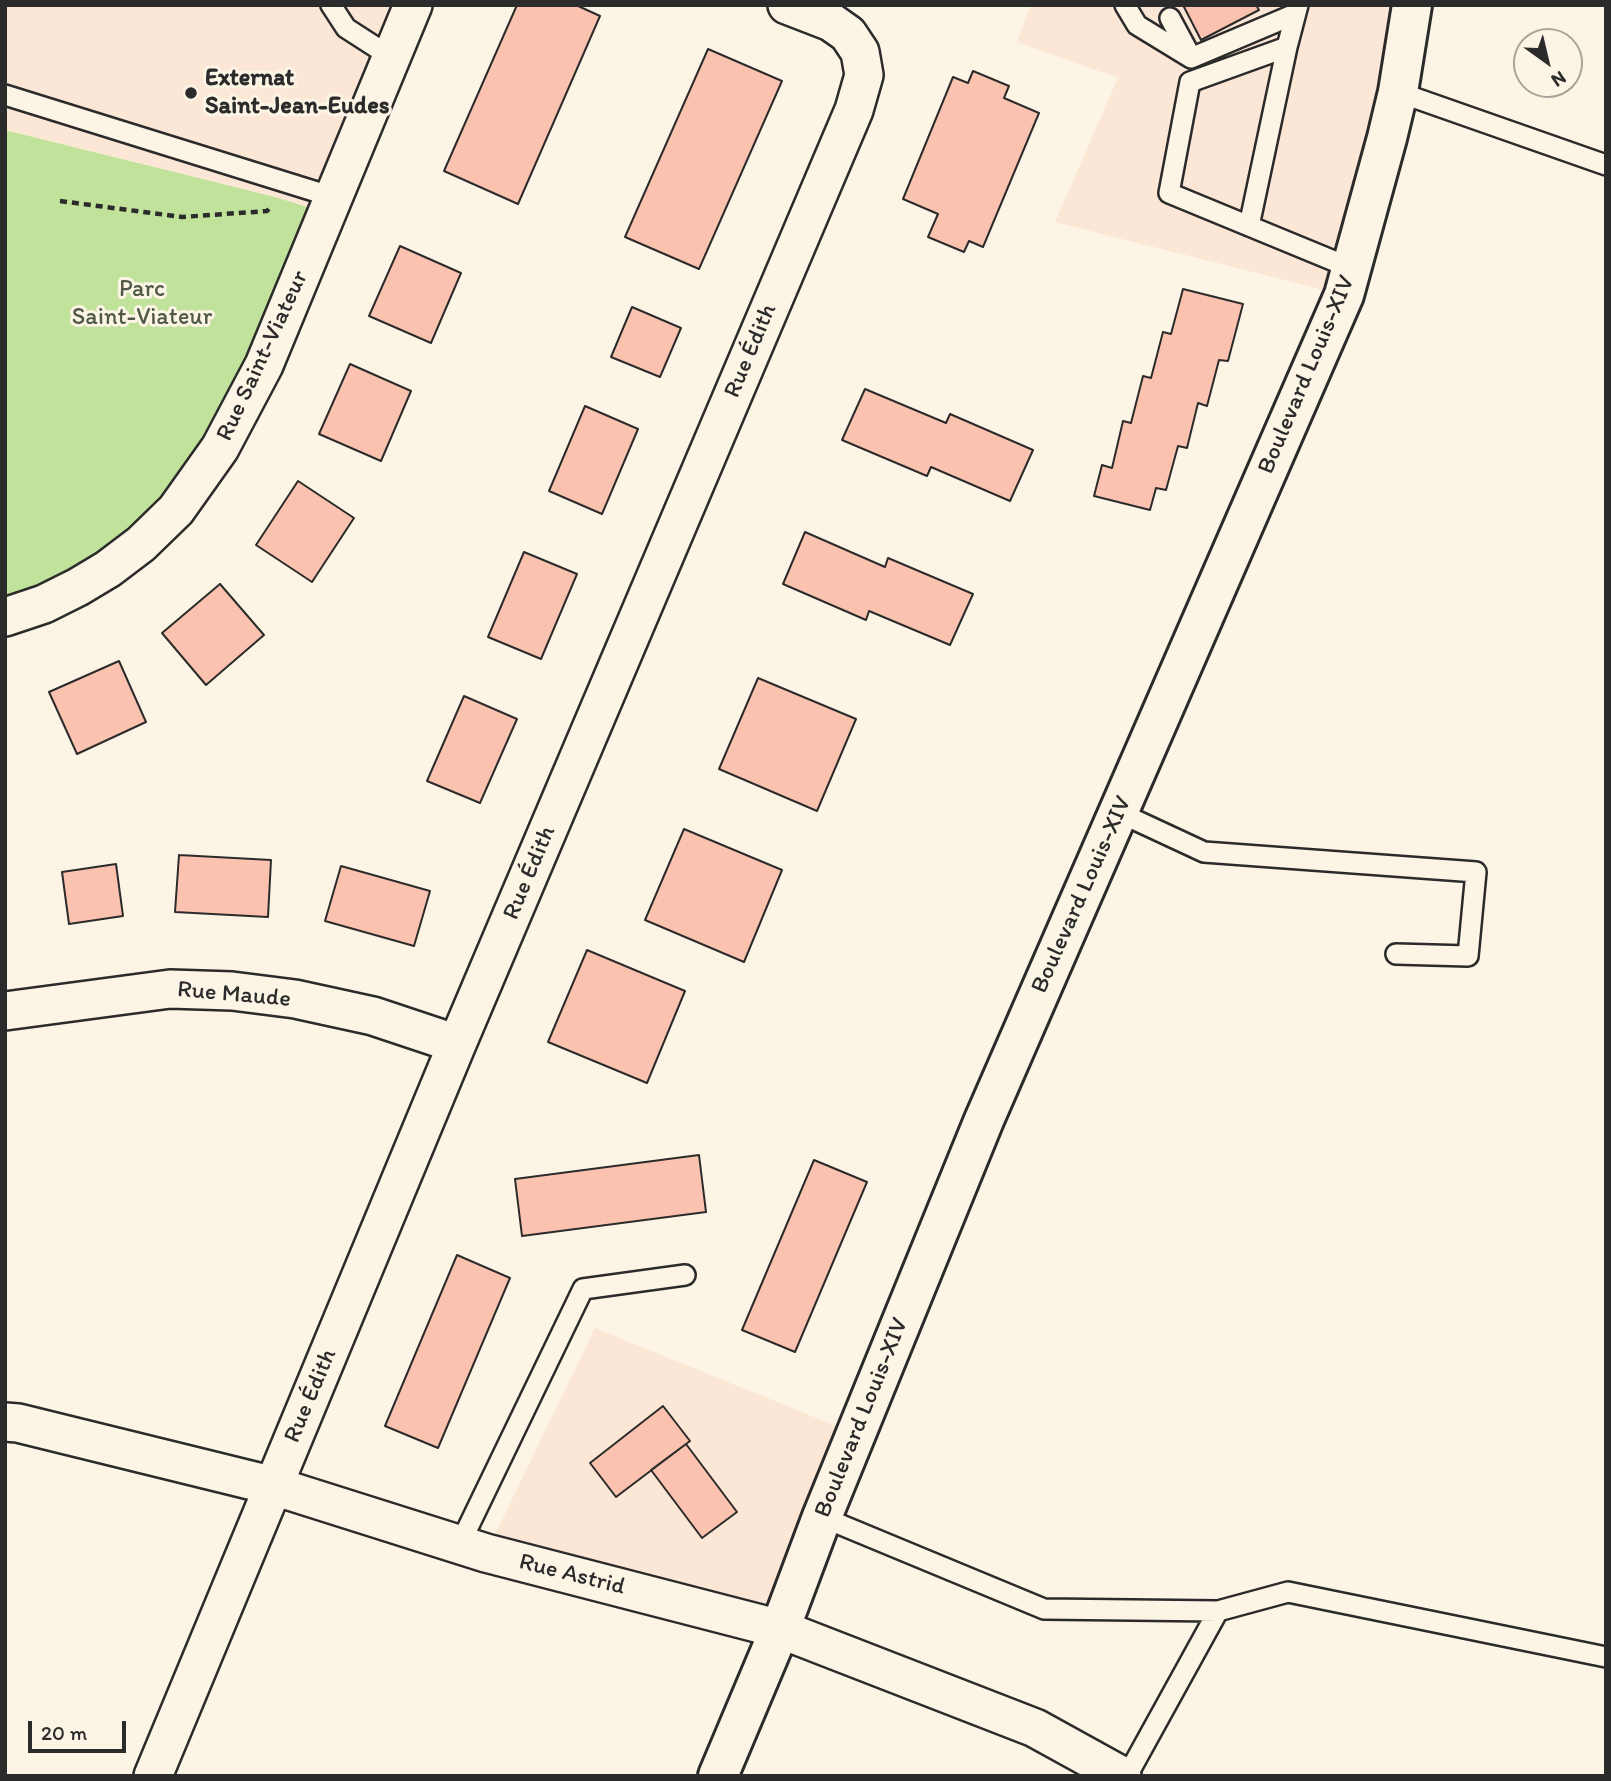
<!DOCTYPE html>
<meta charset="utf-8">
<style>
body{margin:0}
#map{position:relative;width:1611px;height:1781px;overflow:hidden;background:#fcf5e5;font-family:Itim,sans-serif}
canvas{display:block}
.frame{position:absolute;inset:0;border:7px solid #2b2b2b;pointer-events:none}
.north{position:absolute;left:1513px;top:28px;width:70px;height:70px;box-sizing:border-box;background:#fcf5e5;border:2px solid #a8a49b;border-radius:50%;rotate:146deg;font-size:19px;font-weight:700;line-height:28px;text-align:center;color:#2b2b2b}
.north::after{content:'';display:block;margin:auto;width:24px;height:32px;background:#2b2b2b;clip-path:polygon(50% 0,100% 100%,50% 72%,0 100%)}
.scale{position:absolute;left:28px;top:1721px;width:98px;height:32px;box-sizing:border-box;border:4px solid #2b2b2b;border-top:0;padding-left:9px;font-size:21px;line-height:24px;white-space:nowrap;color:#2b2b2b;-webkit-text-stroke:5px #fcf5e5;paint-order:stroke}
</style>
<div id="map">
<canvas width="1611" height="1781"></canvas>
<div class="frame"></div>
<div class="north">N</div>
<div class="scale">20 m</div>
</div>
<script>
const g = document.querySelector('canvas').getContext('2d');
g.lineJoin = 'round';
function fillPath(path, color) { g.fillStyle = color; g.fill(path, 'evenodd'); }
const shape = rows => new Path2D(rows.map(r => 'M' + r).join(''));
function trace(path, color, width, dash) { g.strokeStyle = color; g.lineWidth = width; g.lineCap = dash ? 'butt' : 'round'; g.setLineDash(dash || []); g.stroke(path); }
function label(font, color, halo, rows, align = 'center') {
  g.font = font + ' Itim,sans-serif'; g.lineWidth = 6; g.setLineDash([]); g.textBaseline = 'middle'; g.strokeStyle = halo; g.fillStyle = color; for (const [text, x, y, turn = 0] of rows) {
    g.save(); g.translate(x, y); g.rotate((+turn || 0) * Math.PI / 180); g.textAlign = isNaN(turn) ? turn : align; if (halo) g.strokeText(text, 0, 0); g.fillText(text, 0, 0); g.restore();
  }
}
const built = shape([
 [5,5,413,5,327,213,275,197,5,130],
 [1031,5,1412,5,1344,295,1055,222,1118,78,1017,42],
 [595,1328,856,1434,780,1629,486,1553]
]);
const green = shape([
 [5,130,275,197,327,213,176,510,5,617]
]);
const building = shape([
 [517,5,576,5,600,16,518,204,444,171,517,5],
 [1183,5,1256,5,1259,10,1201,40,1183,5],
 [708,49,782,81,699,269,625,237,708,49],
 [973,71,1009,86,1004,98,1039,113,983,247,969,241,964,252,928,237,938,214,903,199,953,77,968,83,973,71],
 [400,246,461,273,431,343,369,316,400,246],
 [1183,289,1243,304,1228,361,1219,360,1207,406,1198,403,1187,448,1178,446,1166,490,1156,488,1150,510,1094,496,1102,465,1112,468,1123,421,1131,423,1143,376,1151,378,1163,332,1171,334,1183,289],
 [632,307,681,328,660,377,611,357,632,307],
 [350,364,411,391,381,461,319,434,350,364],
 [865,389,946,423,950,414,1033,450,1010,501,931,467,927,476,842,440,865,389],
 [585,406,638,429,602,514,549,491,585,406],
 [298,481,354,518,312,582,256,545,298,481],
 [805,532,885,567,888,558,973,594,950,645,869,611,866,620,783,584,805,532],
 [524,552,577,574,541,659,488,637,524,552],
 [220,584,264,635,206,685,162,633,220,584],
 [119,661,146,722,77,754,49,692,119,661],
 [758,678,856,719,817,811,719,769,758,678],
 [464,696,517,719,480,803,427,781,464,696],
 [684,829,782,870,744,962,645,920,684,829],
 [179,855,271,860,268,917,175,912,179,855],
 [116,864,123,916,69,924,62,872,116,864],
 [341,866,430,891,414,946,325,921,341,866],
 [587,950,685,991,647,1083,548,1042,587,950],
 [699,1155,706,1212,522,1236,515,1179,699,1155],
 [814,1160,867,1182,795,1352,742,1330,814,1160],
 [457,1255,510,1278,438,1448,385,1426,457,1255],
 [663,1406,690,1441,616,1497,590,1463,663,1406],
 [686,1444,737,1512,702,1538,651,1470,686,1444]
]);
const path = shape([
 [60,201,182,217,267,211,272,205]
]);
const service = shape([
 [331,5,346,28,391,57],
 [1125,5,1137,25,1191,58],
 [1298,5,1287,47,1190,82,1169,193,1351,268],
 [1170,18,1191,57],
 [1191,58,1295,14],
 [1398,92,1606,165],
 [5,95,333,197],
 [1249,226,1287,47],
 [1118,812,1204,852,1476,872,1468,956,1396,954],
 [822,1517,1044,1609,1218,1611,1288,1592,1606,1657],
 [459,1546,583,1289,685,1275],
 [1127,1776,1218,1611]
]);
const minor = shape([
 [5,617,44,604,78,587,108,569,141,544,176,510,220,448,264,365,413,5],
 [5,1011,170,989,232,991,295,999,373,1016,457,1044],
 [5,1422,18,1423,274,1486,486,1553,780,1629,1035,1728,1122,1776],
 [153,1776,457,1044,854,110,864,75,860,52,848,34,831,22,787,5]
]);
const secondary = shape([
 [718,1776,780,1629,822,1517,984,1120,1344,295,1387,138,1398,92,1412,5]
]);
const markers = [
 [191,93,7,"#2b2b2b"]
];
const poiNames = [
 ["Externat",205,79],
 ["Saint-Jean-Eudes",205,107]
];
const parkNames = [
 ["Parc",142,290],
 ["Saint-Viateur",142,318]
];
const streetNames = [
 ["Rue Édith",751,351,-67],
 ["Rue Saint-Viateur",263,356,-65],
 ["Boulevard Louis-XIV",1307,375,-67],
 ["Rue Édith",530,873,-67],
 ["Boulevard Louis-XIV",1082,895,-66],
 ["Rue Maude",234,995,5],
 ["Rue Édith",311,1396,-67],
 ["Boulevard Louis-XIV",862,1418,-68],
 ["Rue Astrid",572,1575,14]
];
fillPath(built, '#fce6d5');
fillPath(green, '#c1e29b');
fillPath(building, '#fbc3af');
trace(building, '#2b2b2b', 2);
trace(service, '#2b2b2b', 24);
trace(minor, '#2b2b2b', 42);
trace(secondary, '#2b2b2b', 44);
trace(path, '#2b2b2b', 4.5, [7, 5]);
trace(service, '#fcf5e5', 19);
trace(minor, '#fcf5e5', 37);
trace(secondary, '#fcf5e5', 38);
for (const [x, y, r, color] of markers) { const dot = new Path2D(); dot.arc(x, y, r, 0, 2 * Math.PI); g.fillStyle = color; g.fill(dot); trace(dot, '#fcf5e5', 2.5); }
label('bold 24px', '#2b2b2b', '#fcf5e5', poiNames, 'left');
label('24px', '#505947', '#fcf5e5', parkNames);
label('24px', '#2b2b2b', '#fcf5e5', streetNames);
</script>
